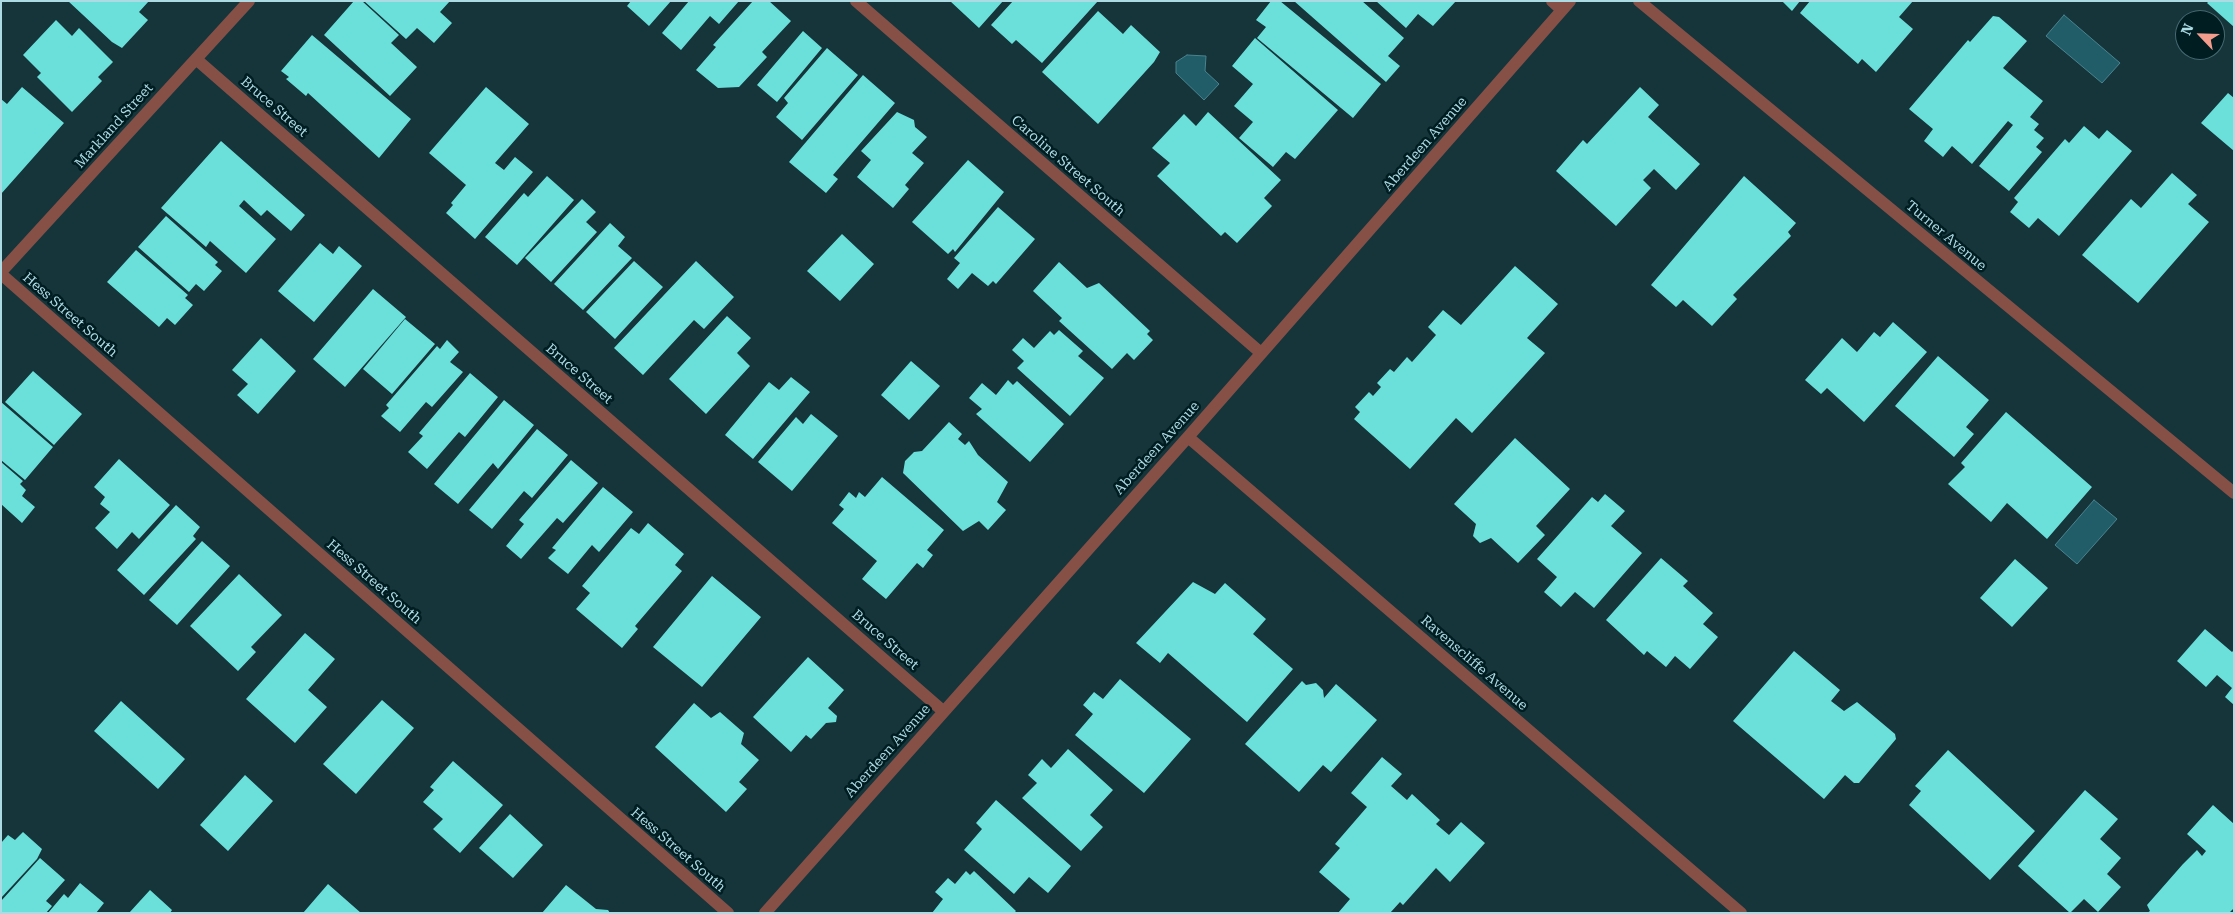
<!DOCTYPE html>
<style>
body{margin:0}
#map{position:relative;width:2235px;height:914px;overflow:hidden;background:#15353b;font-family:"Roboto Serif",serif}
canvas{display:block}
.frame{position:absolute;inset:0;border:2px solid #addbe4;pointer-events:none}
.north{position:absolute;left:2175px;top:10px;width:50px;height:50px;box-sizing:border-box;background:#001d22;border:1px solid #456970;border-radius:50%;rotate:294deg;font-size:14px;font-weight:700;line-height:20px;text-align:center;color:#addbe4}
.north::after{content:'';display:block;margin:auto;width:18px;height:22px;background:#f49d8d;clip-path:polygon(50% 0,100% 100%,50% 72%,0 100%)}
</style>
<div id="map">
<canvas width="2235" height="914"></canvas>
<div class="frame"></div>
<div class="north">N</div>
</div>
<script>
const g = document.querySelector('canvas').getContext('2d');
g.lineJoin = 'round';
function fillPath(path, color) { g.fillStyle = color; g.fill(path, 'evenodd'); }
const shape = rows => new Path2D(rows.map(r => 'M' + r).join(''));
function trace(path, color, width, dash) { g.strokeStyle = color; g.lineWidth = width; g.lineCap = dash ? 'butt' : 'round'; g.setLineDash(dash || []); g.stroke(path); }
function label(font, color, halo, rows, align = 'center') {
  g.font = font + ' "Roboto Serif",serif'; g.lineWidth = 5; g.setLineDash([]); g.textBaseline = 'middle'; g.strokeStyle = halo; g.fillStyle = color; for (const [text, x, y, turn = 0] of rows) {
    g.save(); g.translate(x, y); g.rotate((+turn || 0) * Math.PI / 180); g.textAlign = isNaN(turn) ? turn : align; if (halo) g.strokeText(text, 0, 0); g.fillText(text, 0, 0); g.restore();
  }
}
const water = shape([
 [2064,15,2120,63,2102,83,2046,36,2064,15],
 [1187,55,1206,56,1205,71,1219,84,1204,100,1176,73,1176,62,1187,55],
 [2094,500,2117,519,2077,564,2055,545,2094,500]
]);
const building = shape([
 [68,1,149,1,139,12,148,20,122,48,112,42],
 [354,1,362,1,399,35,391,43,417,67,390,96,324,35],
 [364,1,450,1,440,12,452,23,434,43,417,28,406,39],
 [631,1,671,1,649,26,627,6],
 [689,1,739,1,719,24,710,16,681,50,662,33],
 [753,1,769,1,791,21,762,52,767,57,739,87,718,88,696,70,716,47,713,45],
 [950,1,1003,1,979,28],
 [1013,1,1098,1,1042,63,1016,40,1012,44,991,25],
 [1271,1,1280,1,1381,84,1353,118,1257,38,1266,27,1256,20],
 [1294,1,1362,1,1404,38,1388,56,1400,66,1386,82],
 [1376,1,1456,1,1433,26,1418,14,1406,28],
 [1782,1,1800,1,1792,11],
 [1810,1,1913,1,1899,17,1913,29,1876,72,1862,59,1858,64,1800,13],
 [2209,1,2234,1,2234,27,2207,3],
 [1098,11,1123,34,1131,25,1160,52,1154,62,1098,124,1042,72],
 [1993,16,1999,17,2027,41,2003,68,2043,101,2030,117,2039,124,2034,130,2044,138,2036,147,2042,152,2009,191,1979,166,2013,125,2008,121,1972,164,1952,146,1943,157,1924,141,1933,129,1909,109,1968,40,1970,42],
 [56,20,72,36,79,28,113,62,98,77,102,81,72,112,37,77,41,73,23,55],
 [803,31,822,48,777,102,757,85],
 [312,35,411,119,379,158,308,93,306,96,286,79,289,77,281,71],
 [1255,38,1338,110,1295,159,1286,152,1273,167,1239,138,1253,122,1234,106,1253,84,1232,66],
 [827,48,858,75,802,140,776,117,788,103,784,98],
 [863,75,895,103,833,175,838,179,826,193,789,162],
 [22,87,64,123,1,194,1,99,7,104],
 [486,87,529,124,495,163,504,170,515,157,533,172,475,239,446,213,453,205,451,203,466,185,429,153],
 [1640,87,1659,105,1648,117,1700,164,1676,190,1654,169,1643,180,1651,188,1616,226,1556,171,1583,140,1587,144],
 [2228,93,2234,98,2234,151,2201,123],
 [897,112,914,120,915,127,927,137,912,153,924,163,905,185,909,189,893,208,857,177,871,160,861,151],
 [1208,112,1281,180,1264,198,1272,206,1237,243,1225,232,1221,236,1157,176,1170,163,1152,148,1184,114,1196,126],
 [2084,126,2099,139,2107,130,2132,151,2059,236,2038,218,2029,228,2010,212,2018,202,2014,198,2065,139,2069,143],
 [221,141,305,215,291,231,267,210,261,216,244,200,239,206,276,239,246,273,210,241,206,247,161,208],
 [968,160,1004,192,955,252,953,249,948,254,912,222],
 [2172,173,2197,195,2188,204,2209,222,2138,303,2082,255,2131,199,2141,208],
 [547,176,574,200,517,265,485,237,524,193,528,197],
 [1744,176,1796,223,1788,232,1791,236,1733,295,1737,299,1712,326,1683,300,1676,307,1651,285],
 [582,199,596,212,586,222,597,232,551,282,525,258],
 [998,207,1035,239,996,284,993,281,988,286,972,273,958,289,947,279,960,263,954,258],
 [166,216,218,262,215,265,222,271,204,291,196,284,189,292,138,247],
 [610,223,625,237,618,246,632,258,583,310,554,284],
 [842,234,874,264,840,301,807,271],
 [320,243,333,254,339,246,362,266,314,322,278,291],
 [136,250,188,295,185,298,193,305,175,325,167,318,159,327,107,282],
 [634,261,663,287,615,339,586,312],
 [696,261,734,297,704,329,694,320,643,375,614,348],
 [1059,262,1087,288,1099,283,1150,331,1147,334,1153,340,1134,360,1127,353,1112,369,1059,321,1062,318,1033,291],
 [1515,266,1558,304,1527,338,1545,353,1472,433,1456,418,1410,469,1354,419,1360,412,1355,407,1369,392,1373,396,1381,387,1377,383,1390,369,1394,372,1407,357,1412,362,1436,335,1428,327,1443,310,1461,325],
 [373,289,406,317,345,387,313,359],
 [727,316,751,338,737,353,750,366,706,414,669,379],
 [405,319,435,344,392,394,363,369],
 [1893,322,1927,352,1864,422,1827,388,1821,394,1805,380,1842,338,1857,352,1874,332,1880,337],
 [1059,330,1083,351,1078,356,1104,378,1070,416,1017,368,1024,361,1012,350,1023,338,1034,348,1050,331,1054,335],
 [261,338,296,371,258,414,237,395,248,384,232,370],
 [447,340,459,352,450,362,463,372,432,407,426,402,400,432,381,416,389,408,386,405,437,346,440,349],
 [1938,356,1989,400,1966,427,1974,434,1954,457,1895,406],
 [911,361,940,386,909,420,881,395],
 [33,371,82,414,54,445,5,402],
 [470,373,498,397,465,437,459,432,427,469,408,452,423,436,419,433],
 [791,377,810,392,753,459,725,435,769,382,779,390],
 [1008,380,1013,385,1017,381,1064,424,1030,462,976,414,982,409,969,398,982,383,996,395],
 [504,400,534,425,498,469,493,463,458,504,434,484],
 [1,402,53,447,25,480,1,460],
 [2006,412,2092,487,2047,539,2007,503,1991,522,1948,484,1965,467,1961,463],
 [811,414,838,436,792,491,758,462,796,417,803,424],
 [949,422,962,434,958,439,965,445,969,441,978,455,1008,482,997,502,1006,510,988,530,979,521,963,531,903,473,905,461,914,452,922,451],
 [537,429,568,455,532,498,524,491,492,529,469,510],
 [1515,438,1570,489,1536,526,1545,535,1518,563,1491,538,1480,543,1473,536,1476,524,1454,504],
 [119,459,170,505,139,539,132,532,117,549,95,528,110,512,100,504,105,497,94,487],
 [571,460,598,483,563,523,557,518,521,559,506,546,524,524,519,520],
 [1,462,23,481,20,484,26,490,22,496,35,507,22,523,1,504],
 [882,477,944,530,927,550,933,555,923,568,917,563,886,599,862,579,877,561,832,523,844,509,839,505,849,492,856,498,859,492,865,497],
 [603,487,633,512,599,552,592,545,568,574,548,558,556,550,552,548],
 [1605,494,1625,511,1611,526,1642,553,1594,608,1575,592,1561,607,1544,592,1557,577,1537,559,1592,497,1598,502],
 [176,505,200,527,193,536,196,539,144,595,117,570],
 [648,523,684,554,675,565,682,571,635,626,638,629,622,648,576,609,590,593,582,586,631,528,639,534],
 [202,541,230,566,177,625,149,600],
 [1661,558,1688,581,1683,586,1713,613,1703,624,1718,637,1690,669,1675,656,1666,667,1647,651,1644,655,1606,620],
 [2015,559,2048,588,2012,627,1980,598],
 [239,574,282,615,251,647,256,652,238,671,190,626],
 [712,576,761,617,702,687,653,647],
 [1193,582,1215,594,1225,583,1266,619,1253,634,1293,669,1247,722,1168,653,1160,663,1136,643],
 [2205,629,2232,652,2234,650,2234,705,2225,697,2232,688,2217,675,2206,687,2177,661],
 [305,633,335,659,308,690,327,707,295,743,246,699],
 [1794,651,1840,690,1831,701,1844,711,1857,702,1895,734,1896,739,1859,783,1854,783,1845,775,1824,799,1733,721],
 [808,657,844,690,828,708,837,716,836,722,826,723,811,739,806,735,791,752,753,717],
 [1120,679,1191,739,1144,793,1075,735,1093,714,1083,705,1094,692,1103,699],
 [1302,681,1306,685,1316,683,1323,690,1324,698,1336,684,1377,720,1331,772,1323,765,1299,792,1245,744],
 [382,700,414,728,356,794,323,764],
 [121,701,185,759,158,789,94,731],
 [694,703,711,718,720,712,744,733,741,744,759,760,739,782,747,789,726,812,655,747],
 [1068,749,1113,790,1090,815,1103,827,1081,851,1022,798,1037,783,1028,775,1042,759,1051,768],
 [1948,750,2035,831,1990,880,1909,805,1921,791,1915,786],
 [1382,757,1402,774,1391,786,1407,800,1412,794,1440,820,1436,824,1449,835,1461,822,1485,843,1450,882,1436,868,1403,905,1400,902,1390,913,1338,913,1350,899,1319,872,1340,848,1335,844,1367,807,1351,793],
 [453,761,503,805,460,853,433,829,443,819,423,802,434,790,430,787],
 [245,775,273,801,228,851,200,825],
 [2085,790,2118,819,2100,839,2121,858,2107,874,2121,887,2098,912,2084,899,2070,913,2018,866],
 [996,800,1071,866,1048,893,1029,877,1014,894,964,850,982,829,976,823],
 [2213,805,2234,824,2234,908,2229,913,2147,913,2150,911,2147,905,2183,864,2197,850,2202,856,2206,851,2187,834],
 [510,814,543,845,513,878,479,848],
 [23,832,42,849,37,859,1,898,1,843,8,835,15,840],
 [40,858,65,880,46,901,52,906,46,913,1,913,1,901],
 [966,871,970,875,974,871,1016,911,1014,913,932,913,943,899,935,892,948,878,955,884],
 [80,883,104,903,96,913,48,913,64,894,68,898],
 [328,884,361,913,303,913],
 [566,885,596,909,608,910,610,913,542,913],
 [150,890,172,910,170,913,129,913]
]);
const minor = shape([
 [856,1,1261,353],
 [1552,1,1562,10],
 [1639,1,2234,493],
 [196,59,943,711],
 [1,272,249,1],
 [1,274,728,913],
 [1188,437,1741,913],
 [765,913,1188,437,1570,1]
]);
const streetNames = [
 ["Bruce Street",274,107,41],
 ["Markland Street",114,126,-48],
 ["Aberdeen Avenue",1425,144,-49],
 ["Caroline Street South",1068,166,41],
 ["Turner Avenue",1946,236,40],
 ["Hess Street South",70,315,41],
 ["Bruce Street",579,374,41],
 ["Aberdeen Avenue",1157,448,-48],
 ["Hess Street South",374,582,41],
 ["Bruce Street",885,640,41],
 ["Ravenscliffe Avenue",1474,663,41],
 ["Aberdeen Avenue",888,751,-48],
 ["Hess Street South",678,850,41]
];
fillPath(water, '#205d68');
trace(water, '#4a838d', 1);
fillPath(building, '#6be0da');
trace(minor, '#865047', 12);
label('14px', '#addbe4', '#001d22', streetNames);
</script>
